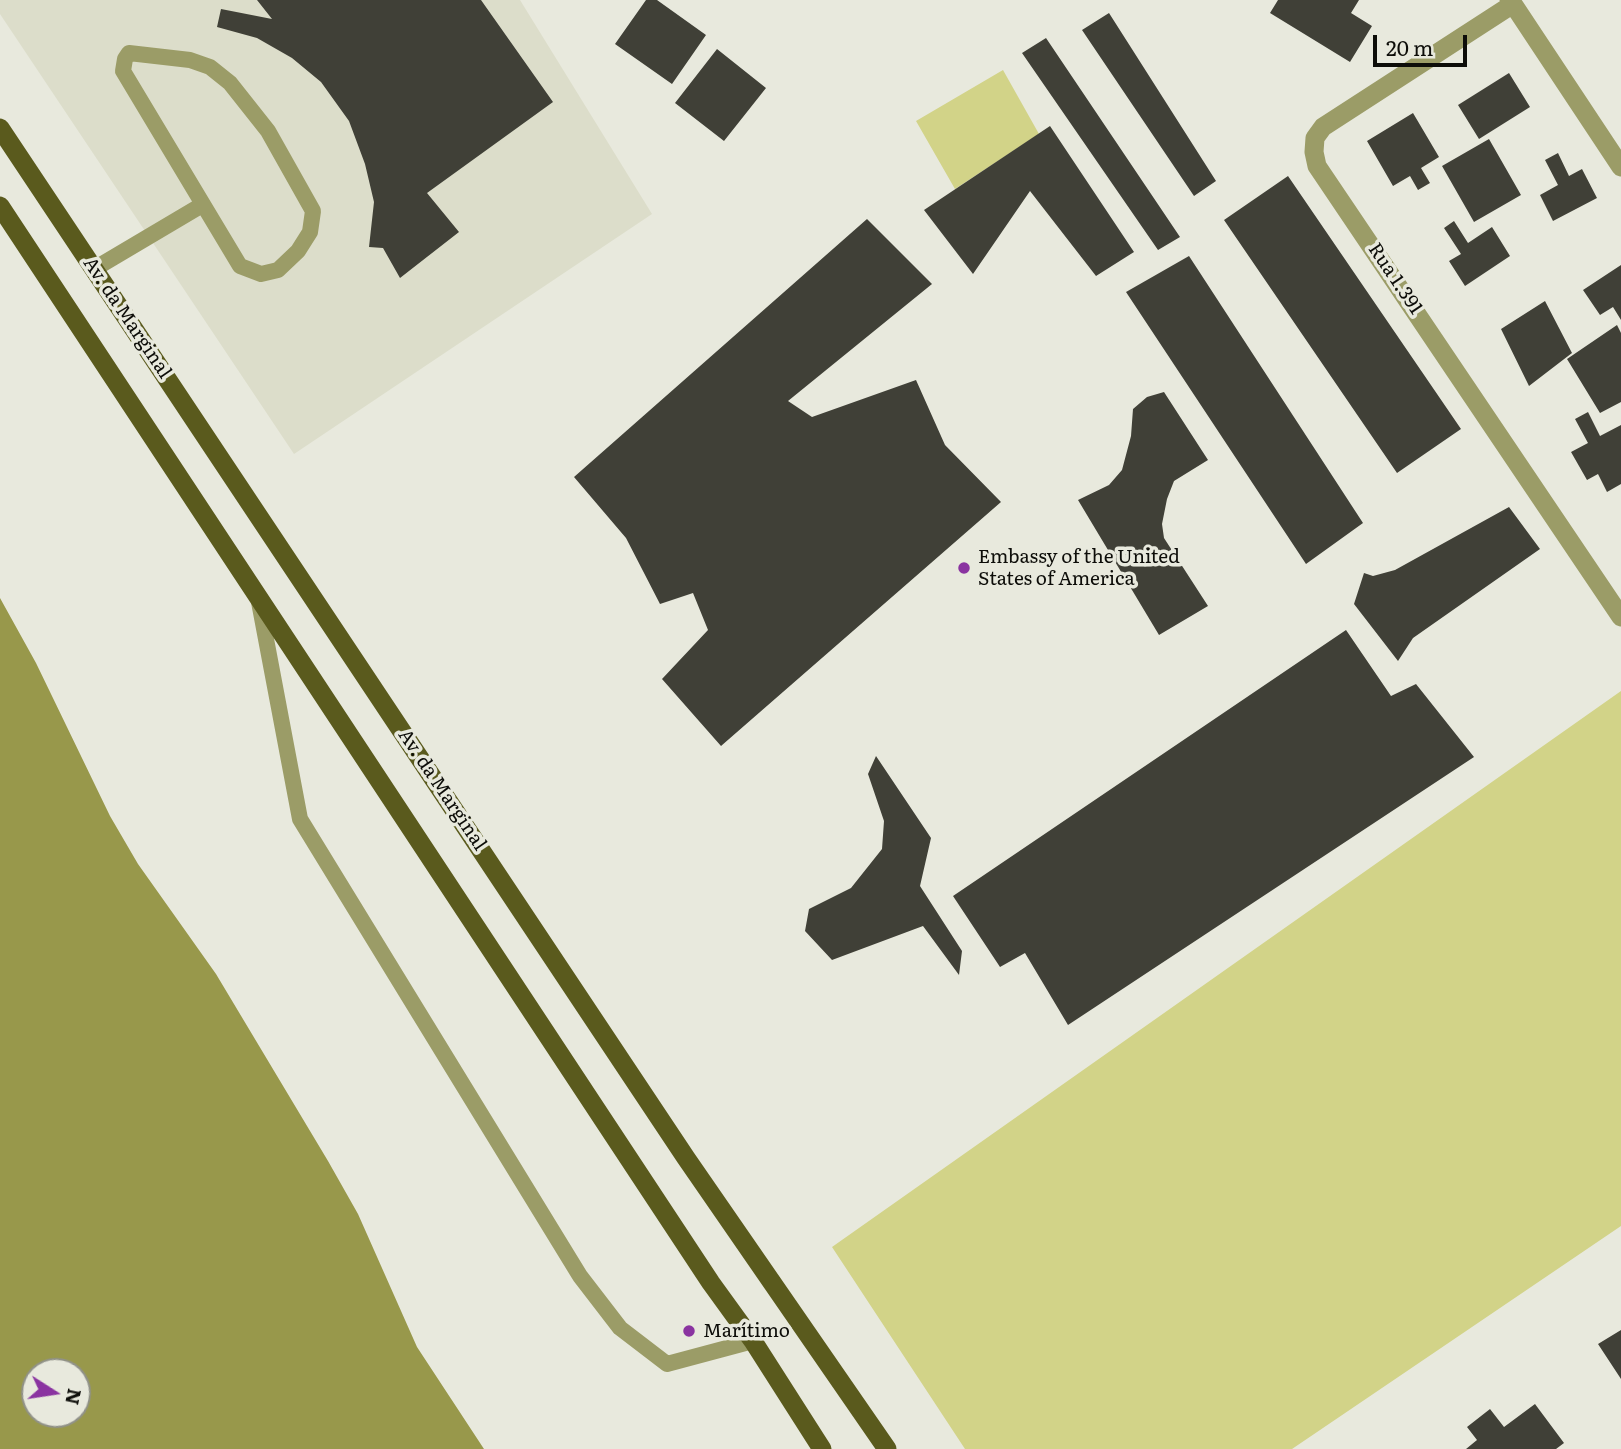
<!DOCTYPE html>
<meta charset="utf-8">
<style>
body{margin:0}
#map{position:relative;width:1621px;height:1449px;overflow:hidden;background:#e8e9dd;font-family:Literata,serif}
canvas{display:block}
.north{position:absolute;left:21px;top:1358px;width:70px;height:70px;box-sizing:border-box;background:#e8e9dd;border:2px solid #909188;border-radius:50%;rotate:102deg;font-size:19px;font-weight:700;line-height:28px;text-align:center;color:#0d0d09}
.north::after{content:'';display:block;margin:auto;width:24px;height:32px;background:#8a33a0;clip-path:polygon(50% 0,100% 100%,50% 72%,0 100%)}
.scale{position:absolute;left:1373px;top:35px;width:94px;height:32px;box-sizing:border-box;border:4px solid #0d0d09;border-top:0;padding-left:9px;font-size:21px;line-height:24px;white-space:nowrap;color:#0d0d09;-webkit-text-stroke:5px #e8e9dd;paint-order:stroke}
</style>
<div id="map">
<canvas width="1621" height="1449"></canvas>
<div class="north">N</div>
<div class="scale">20 m</div>
</div>
<script>
const g = document.querySelector('canvas').getContext('2d');
g.lineJoin = 'round';
function fillPath(path, color) { g.fillStyle = color; g.fill(path, 'evenodd'); }
const shape = rows => new Path2D(rows.map(r => 'M' + r).join(''));
function trace(path, color, width, dash) { g.strokeStyle = color; g.lineWidth = width; g.lineCap = dash ? 'butt' : 'round'; g.setLineDash(dash || []); g.stroke(path); }
function label(font, color, halo, rows, align = 'center') {
  g.font = font + ' Literata,serif'; g.lineWidth = 7; g.setLineDash([]); g.textBaseline = 'middle'; g.strokeStyle = halo; g.fillStyle = color; for (const [text, x, y, turn = 0] of rows) {
    g.save(); g.translate(x, y); g.rotate((+turn || 0) * Math.PI / 180); g.textAlign = isNaN(turn) ? turn : align; if (halo) g.strokeText(text, 0, 0); g.fillText(text, 0, 0); g.restore();
  }
}
const built = shape([
 [0,0,520,0,652,214,294,454,0,14]
]);
const green = shape([
 [1003,70,1039,134,955,189,916,121],
 [1621,691,1621,1226,1292,1449,965,1449,832,1247]
]);
const water = shape([
 [0,598,36,663,110,816,138,864,216,974,328,1161,358,1214,417,1347,484,1449,0,1449],
 [35,1372,77,1372,77,1414,35,1414]
]);
const building = shape([
 [257,0,481,0,553,102,427,193,459,232,400,278,383,248,369,247,374,202,365,164,349,121,321,82,292,58,257,38,217,27,221,9,272,19],
 [646,0,657,0,706,35,672,84,615,44],
 [1278,0,1359,0,1351,13,1372,26,1350,62,1270,13],
 [1109,13,1216,181,1194,196,1082,30],
 [1046,38,1180,237,1158,250,1022,53],
 [717,49,766,88,724,141,675,103],
 [1509,73,1530,107,1479,139,1458,105],
 [1413,113,1439,157,1421,168,1430,183,1418,190,1410,176,1393,186,1367,141],
 [1050,126,1134,252,1096,276,1030,191,973,274,924,210],
 [1489,139,1521,195,1474,222,1442,166],
 [1558,153,1569,176,1582,169,1597,198,1553,221,1540,195,1558,185,1545,160],
 [1288,176,1461,429,1397,473,1224,220],
 [867,219,932,284,788,401,812,417,916,380,945,445,1001,502,721,746,662,679,708,630,693,593,660,604,626,538,574,477],
 [1454,221,1468,243,1492,227,1510,256,1465,286,1449,261,1461,254,1444,228],
 [1189,256,1363,523,1306,564,1126,292],
 [1621,265,1621,320,1613,307,1600,315,1583,290],
 [1545,301,1572,353,1529,386,1501,329],
 [1617,325,1621,333,1621,402,1600,413,1567,359],
 [1164,392,1208,460,1174,481,1167,499,1162,524,1164,538,1208,606,1159,635,1078,500,1109,485,1122,470,1131,436,1133,409,1147,397],
 [1588,412,1600,436,1621,425,1621,484,1607,492,1598,474,1587,480,1571,452,1588,443,1575,419],
 [1509,507,1540,549,1413,638,1398,661,1354,604,1364,573,1373,576,1395,570],
 [1346,630,1391,696,1416,684,1474,757,1068,1025,1025,953,1000,967,953,896],
 [876,756,931,838,920,886,962,951,959,975,923,926,832,960,805,931,809,909,851,888,882,849,884,821,868,774],
 [1621,1330,1621,1379,1598,1344],
 [1535,1404,1564,1443,1556,1449,1466,1449,1477,1440,1467,1427,1490,1409,1504,1427]
]);
const service = shape([
 [129,53,190,60,210,67,230,83,268,131,313,211,310,232,298,251,278,270,261,274,240,266,123,71,125,59,129,53],
 [94,269,202,205],
 [259,602,300,819,580,1276,620,1328,667,1364,753,1341]
]);
const minor = shape([
 [1509,0,1513,4,1621,167],
 [1513,4,1323,127,1315,138,1314,152,1317,166,1621,617]
]);
const primary = shape([
 [0,128,686,1158,887,1449],
 [0,206,711,1283,753,1341,822,1449]
]);
const markers = [
 [964,568,7,"#8a33a0"],
 [689,1331,7,"#8a33a0"]
];
const streetNames = [
 ["Rua 1.391",1395,279,56],
 ["Av. da Marginal",127,318,56],
 ["Av. da Marginal",442,790,56]
];
const poiNames = [
 ["Embassy of the United",978,557],
 ["States of America",978,579],
 ["Marítimo",703,1331]
];
fillPath(built, '#dcddca');
fillPath(green, '#d2d388');
fillPath(water, '#98984b');
fillPath(building, '#404037');
trace(service, '#9b9c67', 16);
trace(minor, '#9b9c67', 19);
trace(primary, '#5a5a1d', 19);
for (const [x, y, r, color] of markers) { const dot = new Path2D(); dot.arc(x, y, r, 0, 2 * Math.PI); g.fillStyle = color; g.fill(dot); trace(dot, '#e8e9dd', 2.5); }
label('19px', '#0d0d09', '#e8e9dd', streetNames);
label('19px', '#0d0d09', '#e8e9dd', poiNames, 'left');
</script>
